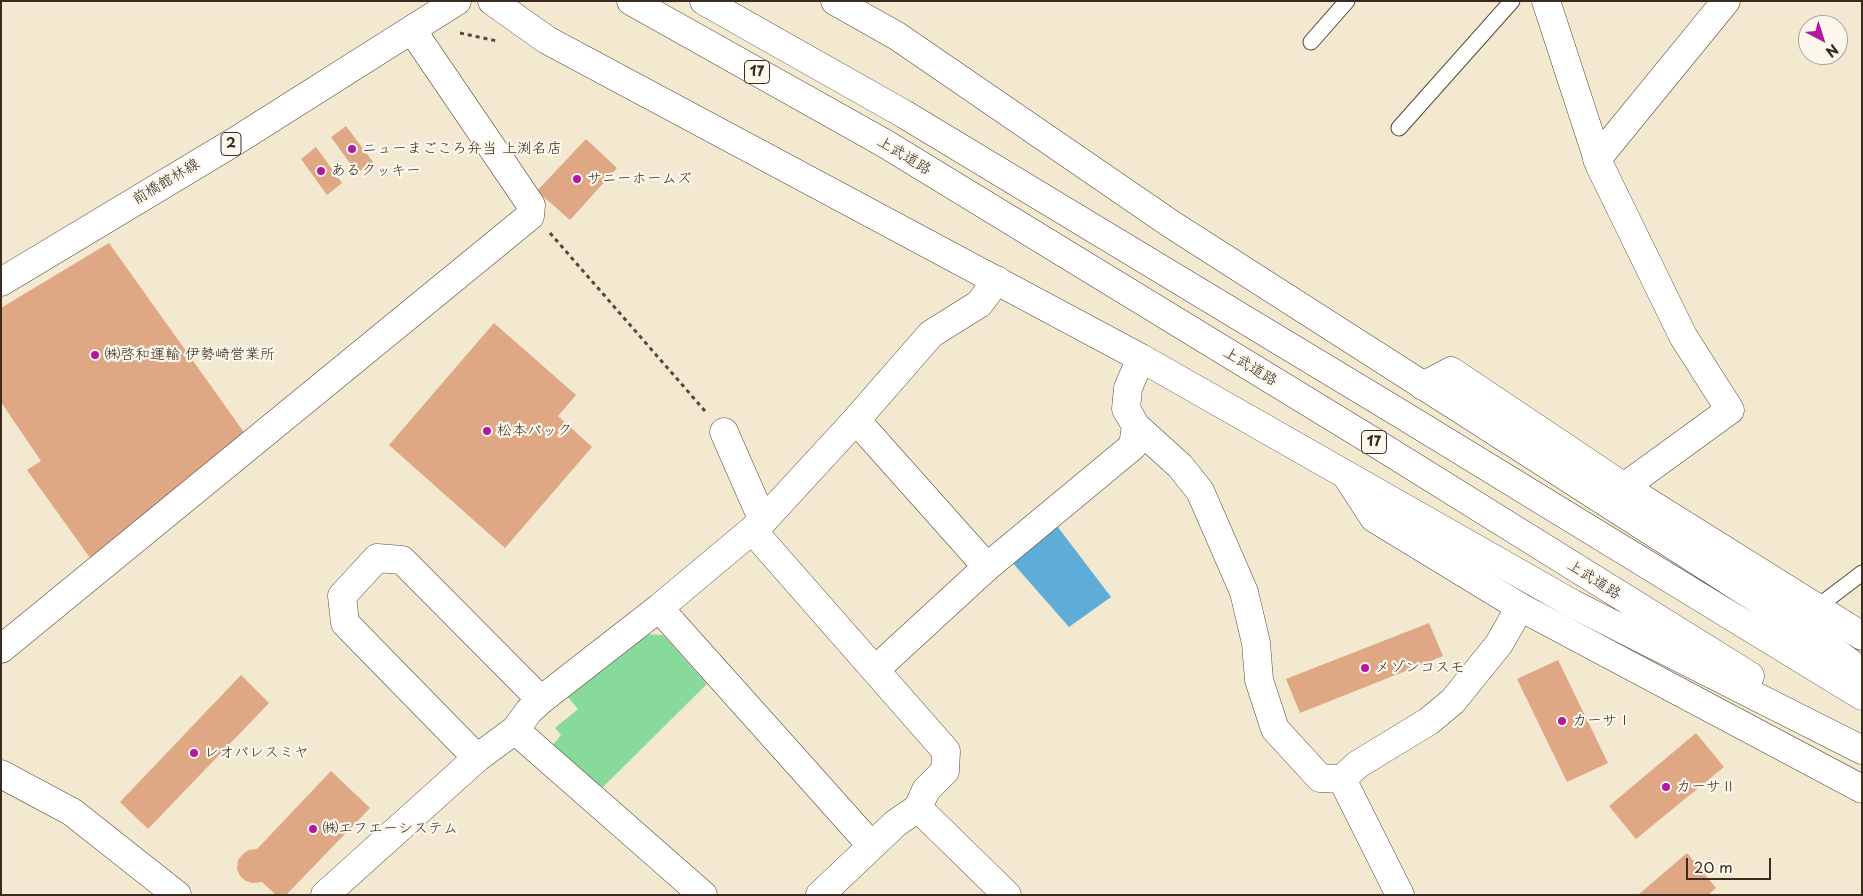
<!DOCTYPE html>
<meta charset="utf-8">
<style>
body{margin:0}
#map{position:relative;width:1863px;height:896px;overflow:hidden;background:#f3e9d0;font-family:"Playpen Sans",sans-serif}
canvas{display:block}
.frame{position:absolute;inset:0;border:2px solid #3b2a1e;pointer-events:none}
.north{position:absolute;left:1798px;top:15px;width:50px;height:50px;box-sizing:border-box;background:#fbf7ec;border:1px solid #aea59a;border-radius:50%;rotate:140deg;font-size:14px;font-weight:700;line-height:20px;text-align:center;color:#3b2a1e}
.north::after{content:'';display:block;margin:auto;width:18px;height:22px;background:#b5179e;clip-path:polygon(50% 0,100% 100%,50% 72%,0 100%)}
.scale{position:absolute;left:1686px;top:858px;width:85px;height:22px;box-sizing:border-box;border:2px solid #3b2a1e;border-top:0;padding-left:6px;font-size:15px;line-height:18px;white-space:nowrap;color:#3b2a1e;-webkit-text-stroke:4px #fbf7ec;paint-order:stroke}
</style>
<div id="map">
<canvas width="1863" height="896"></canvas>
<div class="frame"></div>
<div class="north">N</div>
<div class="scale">20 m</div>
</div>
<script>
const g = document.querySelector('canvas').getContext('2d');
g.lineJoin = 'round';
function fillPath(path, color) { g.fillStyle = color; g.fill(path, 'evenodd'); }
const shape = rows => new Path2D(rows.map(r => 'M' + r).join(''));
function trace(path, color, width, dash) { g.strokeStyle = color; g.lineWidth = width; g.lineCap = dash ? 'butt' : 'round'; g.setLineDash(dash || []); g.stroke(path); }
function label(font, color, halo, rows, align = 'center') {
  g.font = font + ' "Playpen Sans","Klee One",sans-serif'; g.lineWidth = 4.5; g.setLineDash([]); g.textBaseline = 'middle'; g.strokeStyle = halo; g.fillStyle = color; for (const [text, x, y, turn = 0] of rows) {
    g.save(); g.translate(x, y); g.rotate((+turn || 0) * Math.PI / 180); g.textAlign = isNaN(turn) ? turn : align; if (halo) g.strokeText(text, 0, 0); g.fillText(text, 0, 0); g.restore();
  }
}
const green = shape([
 [641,634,663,635,707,684,603,787,597,786,551,747,561,735,555,728,578,709,566,695]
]);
const water = shape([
 [1054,522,1111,597,1069,627,1011,561]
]);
const building = shape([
 [346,126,373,162,357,173,331,137],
 [586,139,617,168,570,220,537,191],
 [316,147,342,183,327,195,301,159],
 [109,243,248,438,93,562,27,470,41,461,1,402,1,308],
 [494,323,576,395,558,416,592,447,505,548,389,445],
 [1429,623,1443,656,1300,713,1286,679],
 [1558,660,1608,763,1567,782,1517,679],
 [241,675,269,703,148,829,120,802],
 [1696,733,1724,767,1636,839,1609,806],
 [331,771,370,808,286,895,276,895,262,882,252,883,246,881,240,876,237,869,238,860,243,854,249,850,257,849],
 [1687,853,1716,888,1708,895,1638,895]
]);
const path = shape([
 [460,33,497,41],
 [550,233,705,411]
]);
const service = shape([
 [1311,42,1347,1],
 [1399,128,1512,1],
 [1816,608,1862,573]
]);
const minor = shape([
 [1546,1,1600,166,1683,336,1730,410,1624,487],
 [1597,159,1726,1],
 [1423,386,1451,371,1624,487,1862,636],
 [856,420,987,567],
 [1136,426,1180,466,1200,491,1244,592,1256,643,1259,680,1275,729,1320,778,1342,779,1357,765,1429,721,1453,701,1499,644,1520,607],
 [724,432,763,521],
 [1346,475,1374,518,1520,607,1862,789],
 [753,531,946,751,945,771,926,790,918,808,896,823,820,895],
 [659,608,871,845],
 [1,649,530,216,531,205,412,30],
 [876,669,987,567,1133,446,1136,426,1126,409,1128,388,1141,358],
 [515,730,703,895],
 [477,758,345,623,342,596,377,558,402,560,541,700],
 [1,774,72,812,177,895],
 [1342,779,1400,895],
 [918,808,1007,895],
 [325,895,477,758,515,730,529,711,541,700,659,608,763,521,856,420,931,334,979,304,997,280]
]);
const primary = shape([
 [1,282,234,142,457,1]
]);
const trunk = shape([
 [492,1,547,40,1141,358,1573,604,1862,750],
 [631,1,884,143,1382,447,1750,676],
 [704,1,904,114,1401,414,1862,696],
 [835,1,897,36,1171,224,1815,636,1862,672]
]);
const markers = [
 [352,149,5,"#b5179e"],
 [321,171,5,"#b5179e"],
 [577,179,5,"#b5179e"],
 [95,355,5,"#b5179e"],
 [487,431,5,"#b5179e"],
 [1365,668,5,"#b5179e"],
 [1562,721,5,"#b5179e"],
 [194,753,5,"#b5179e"],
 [1666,787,5,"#b5179e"],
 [313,829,5,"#b5179e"]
];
const shields = [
 [757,72,25],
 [231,144,20],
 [1374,442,25]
];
const shieldNames = [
 ["17",757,72],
 ["2",231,144],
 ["17",1374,442]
];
const poiNames = [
 ["ニューまごころ弁当 上渕名店",362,149],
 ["あるクッキー",331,171],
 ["サニーホームズ",587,179],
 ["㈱啓和運輸 伊勢崎営業所",105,355],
 ["松本パック",497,431],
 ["メゾンコスモ",1375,668],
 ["カーサⅠ",1572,721],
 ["レオパレスミヤ",204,753],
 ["カーサⅡ",1676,787],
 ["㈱エフエーシステム",323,829]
];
const streetNames = [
 ["上武道路",904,156,31],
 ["前橋館林線",166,182,-31],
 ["上武道路",1250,367,31],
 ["上武道路",1594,580,32]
];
fillPath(green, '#88da9b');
fillPath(water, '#5eacd8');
fillPath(building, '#dfa783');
trace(service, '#574739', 17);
trace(minor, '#574739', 29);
trace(primary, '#574739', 29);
trace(trunk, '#574739', 29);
trace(path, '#574739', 3, [4, 4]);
trace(service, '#fff', 15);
trace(minor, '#fff', 28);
trace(primary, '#fff', 28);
trace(trunk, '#fff', 28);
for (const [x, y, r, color] of markers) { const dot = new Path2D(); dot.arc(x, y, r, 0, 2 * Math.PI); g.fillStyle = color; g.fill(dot); trace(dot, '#fbf7ec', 2); }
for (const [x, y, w] of shields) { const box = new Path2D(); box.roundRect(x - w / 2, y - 11.5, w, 23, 4); g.fillStyle = '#fbf7ec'; g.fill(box); trace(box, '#3b2a1e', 1); }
label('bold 14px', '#3b2a1e', null, shieldNames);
label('15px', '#3b2a1e', '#fbf7ec', poiNames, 'left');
label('15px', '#3b2a1e', '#fbf7ec', streetNames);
</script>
